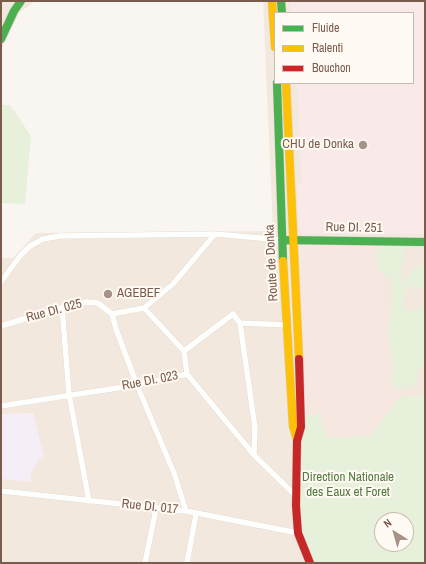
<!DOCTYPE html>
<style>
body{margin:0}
#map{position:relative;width:426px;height:564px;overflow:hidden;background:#f9f5f0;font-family:"Archivo Narrow",sans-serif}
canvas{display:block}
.frame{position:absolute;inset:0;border:2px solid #7a5c4d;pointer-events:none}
.legend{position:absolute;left:274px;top:12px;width:140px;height:72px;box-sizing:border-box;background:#fffaf3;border:1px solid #cabbb1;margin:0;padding:5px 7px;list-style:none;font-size:12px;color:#7a5c4d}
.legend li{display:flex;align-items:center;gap:8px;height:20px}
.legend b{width:20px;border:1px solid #cabbb1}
.north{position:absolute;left:374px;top:512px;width:40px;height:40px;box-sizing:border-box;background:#fffaf3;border:1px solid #cabbb1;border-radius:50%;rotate:323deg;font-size:11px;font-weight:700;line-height:16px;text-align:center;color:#7a5c4d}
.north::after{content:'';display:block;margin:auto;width:14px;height:18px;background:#a69286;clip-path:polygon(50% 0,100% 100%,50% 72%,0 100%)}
</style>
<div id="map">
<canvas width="426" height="564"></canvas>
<div class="frame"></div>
<ul class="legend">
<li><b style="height:5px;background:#4caf50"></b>Fluide</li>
<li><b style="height:5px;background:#ffc107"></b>Ralenti</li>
<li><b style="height:5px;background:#c62828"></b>Bouchon</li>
</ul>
<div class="north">N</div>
</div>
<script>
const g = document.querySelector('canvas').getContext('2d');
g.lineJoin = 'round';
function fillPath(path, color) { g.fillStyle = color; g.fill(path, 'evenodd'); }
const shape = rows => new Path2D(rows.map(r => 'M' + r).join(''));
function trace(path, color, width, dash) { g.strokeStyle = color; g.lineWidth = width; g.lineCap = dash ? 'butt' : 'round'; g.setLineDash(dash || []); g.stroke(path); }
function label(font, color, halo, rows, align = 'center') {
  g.font = font + ' "Archivo Narrow",sans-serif'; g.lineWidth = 4; g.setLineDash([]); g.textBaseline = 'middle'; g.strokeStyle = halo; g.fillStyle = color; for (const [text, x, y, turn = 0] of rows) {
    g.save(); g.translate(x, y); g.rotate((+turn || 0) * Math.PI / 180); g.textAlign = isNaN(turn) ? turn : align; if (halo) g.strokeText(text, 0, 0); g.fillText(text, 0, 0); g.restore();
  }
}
const residential = shape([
 [1,1,35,1,19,13,1,50],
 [263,1,425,1,425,396,400,397,371,436,300,526,314,563,1,563,1,258,13,258,36,233,273,231],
 [275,13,413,13,413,83,275,83]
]);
const commercial = shape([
 [288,242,381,242,400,397,371,436,327,438,297,421,295,417]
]);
const education = shape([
 [33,413,44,456,37,462,32,470,30,482,1,479,1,414]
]);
const medical = shape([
 [290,1,425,1,425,234,302,233,299,230,297,183,302,183,297,83,413,83,413,13,291,13]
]);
const green = shape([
 [1,105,10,105,31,136,25,204,1,203],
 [392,239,405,241,401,285,413,269,422,265,425,267,425,286,422,288,407,287,403,306,410,312,423,306,425,314,425,358,417,376,417,384,408,388,395,388,391,383,392,366,388,329,392,310,391,290,392,279,379,271,375,252],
 [425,396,425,563,314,563,300,526,297,421,319,412,327,438,371,436,400,397],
 [382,520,406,520,406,544,382,544]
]);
const street = shape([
 [1,282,20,256,30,246,43,239,60,236,215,234,282,240],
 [62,307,69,394,89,501],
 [144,308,184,351,187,374],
 [112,314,116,329,137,385,174,473,186,511],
 [240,323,255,428,254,455],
 [1,326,37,315,86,302,98,303,112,314,144,308,173,284,215,234],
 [184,351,233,314,240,323,287,325],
 [1,406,137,385,187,374,254,455,295,495],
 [1,491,186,511,298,533],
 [145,563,156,509],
 [187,563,196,514]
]);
const fast = shape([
 [281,1,282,13],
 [1,39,14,11,21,1],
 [277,83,283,261],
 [282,240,425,242]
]);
const slow = shape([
 [272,1,275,47],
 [286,83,299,359],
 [283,261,293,426,297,440]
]);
const jam = shape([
 [299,359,301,427,297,441,296,506,298,533,310,563]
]);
const markers = [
 [363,145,5,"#a69286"],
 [108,294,5,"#a69286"]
];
const poiNames = [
 ["CHU de Donka",354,145],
 ["AGEBEF",117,294,"left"]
];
const streetNames = [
 ["Rue DI. 251",354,228,1],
 ["Route de Donka",272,263,-93],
 ["Rue DI. 025",54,311,-15],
 ["Rue DI. 023",150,381,-11],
 ["Rue DI. 017",150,507,6]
];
const parkNames = [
 ["Direction Nationale",348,478],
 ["des Eaux et Foret",348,493]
];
fillPath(residential, '#f2e8de');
fillPath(commercial, '#f6e8e1');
fillPath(education, '#f6eef6');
fillPath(medical, '#fae9e9');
fillPath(green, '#e7f0db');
trace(street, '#d7d1cb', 6);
trace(fast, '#d9d2cb', 9);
trace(slow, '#d9d2cb', 9);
trace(jam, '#d9d2cb', 9);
trace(street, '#fefefd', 5.5);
trace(fast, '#4caf50', 8);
trace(slow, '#ffc107', 8);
trace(jam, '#c62828', 8);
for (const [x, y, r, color] of markers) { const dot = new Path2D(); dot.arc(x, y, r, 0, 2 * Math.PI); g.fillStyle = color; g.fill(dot); trace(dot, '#fffaf3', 1.5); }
label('13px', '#7a5c4d', '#fffaf3', poiNames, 'right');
label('13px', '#7a5c4d', '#fffaf3', streetNames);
label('13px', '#537a41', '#fffaf3', parkNames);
</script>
